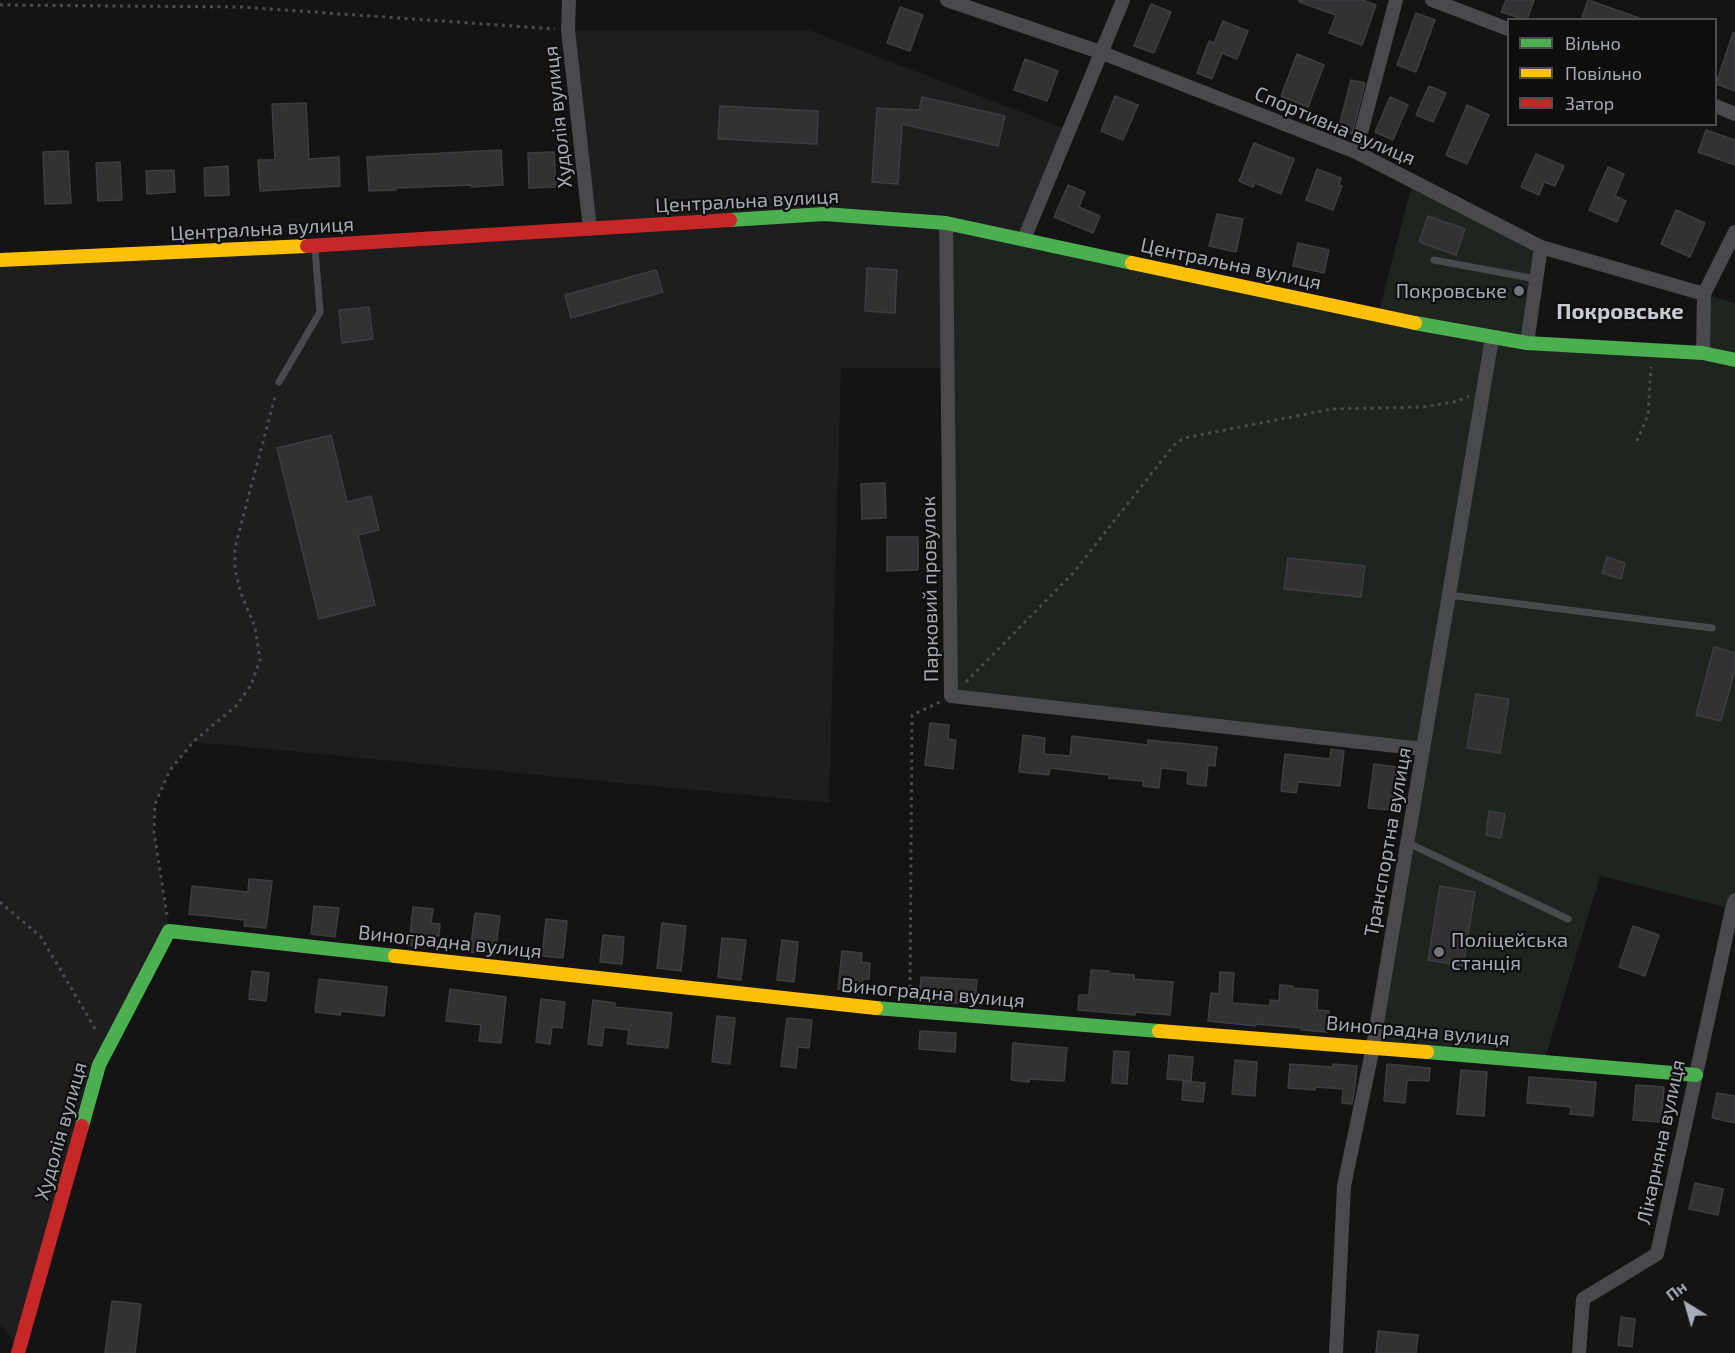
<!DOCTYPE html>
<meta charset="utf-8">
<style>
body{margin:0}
#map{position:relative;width:1735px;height:1353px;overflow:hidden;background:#141415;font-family:"Exo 2",sans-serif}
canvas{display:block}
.legend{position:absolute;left:1507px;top:18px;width:210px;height:108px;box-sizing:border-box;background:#0f0f10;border:2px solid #4b4d52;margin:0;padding:8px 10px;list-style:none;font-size:18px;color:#a5abb6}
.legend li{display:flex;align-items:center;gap:12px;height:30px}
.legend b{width:30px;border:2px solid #4b4d52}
.north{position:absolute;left:1657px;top:1275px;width:60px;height:60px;-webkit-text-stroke:4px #0f0f10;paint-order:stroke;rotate:323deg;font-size:16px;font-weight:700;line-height:24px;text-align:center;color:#a5abb6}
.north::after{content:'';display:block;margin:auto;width:21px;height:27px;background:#a5abb6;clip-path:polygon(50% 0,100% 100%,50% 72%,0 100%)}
</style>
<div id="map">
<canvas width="1735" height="1353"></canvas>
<ul class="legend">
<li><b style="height:8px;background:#4caf50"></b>Вільно</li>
<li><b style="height:8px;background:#ffc107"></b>Повільно</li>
<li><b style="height:8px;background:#c62828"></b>Затор</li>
</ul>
<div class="north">Пн</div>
</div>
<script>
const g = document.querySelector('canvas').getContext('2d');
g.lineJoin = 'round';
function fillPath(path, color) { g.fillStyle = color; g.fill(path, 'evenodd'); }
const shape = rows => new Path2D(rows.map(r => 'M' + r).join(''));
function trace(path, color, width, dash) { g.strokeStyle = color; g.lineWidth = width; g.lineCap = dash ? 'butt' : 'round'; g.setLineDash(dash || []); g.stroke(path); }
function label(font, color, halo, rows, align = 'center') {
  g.font = font + ' "Exo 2",sans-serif'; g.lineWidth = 4.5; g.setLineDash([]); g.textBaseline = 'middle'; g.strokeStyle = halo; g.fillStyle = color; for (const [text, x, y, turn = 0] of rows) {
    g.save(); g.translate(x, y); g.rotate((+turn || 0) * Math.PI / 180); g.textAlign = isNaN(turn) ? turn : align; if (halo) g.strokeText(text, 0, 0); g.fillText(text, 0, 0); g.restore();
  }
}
const built = shape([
 [568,30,808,30,1068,130,1024,239,947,368,841,368,829,803,194,742,170,770,155,804,154,832,169,931,99,1065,19,1347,0,1325,0,260,590,229]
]);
const green = shape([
 [1413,181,1541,247,1527,343,1702,353,1704,294,1735,303,1735,900,1732,909,1600,876,1544,1062,1373,1047,1423,749,951,696,946,223,1378,315]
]);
const building = shape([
 [1299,0,1362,0,1376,5,1362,45,1329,33,1336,15,1299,2,1299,0],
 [1506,0,1534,0,1527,20,1501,12,1506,0],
 [1588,0,1639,18,1639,20,1581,20,1588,0],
 [1151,4,1171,12,1154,53,1134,46,1151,4],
 [900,7,923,15,910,51,887,43,900,7],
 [1416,13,1435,20,1416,72,1397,65,1416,13],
 [1223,21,1248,31,1237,59,1222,53,1212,79,1197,73,1209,41,1214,43,1223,21],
 [1733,33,1735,33,1735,91,1716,84,1733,33],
 [1297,54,1324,65,1308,107,1281,96,1297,54],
 [1025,59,1058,71,1047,101,1014,90,1025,59],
 [1351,80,1365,83,1352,134,1338,130,1351,80],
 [1429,86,1446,93,1433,122,1416,115,1429,86],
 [1115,96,1138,105,1123,140,1101,131,1115,96],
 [922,97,1005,116,998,146,902,124,898,184,872,182,877,108,919,110,922,97],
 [1390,97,1408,105,1393,140,1375,132,1390,97],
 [306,103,309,159,339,157,340,186,260,191,258,160,275,160,272,104,306,103],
 [1467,105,1489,115,1467,164,1446,155,1467,105],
 [720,106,818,111,817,144,718,139,720,106],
 [1706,130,1735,140,1735,165,1698,152,1706,130],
 [1254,143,1294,159,1281,194,1255,183,1253,187,1239,181,1254,143],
 [501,150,503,185,471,187,471,185,396,188,396,190,369,191,367,157,501,150],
 [68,151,71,203,45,204,43,152,68,151],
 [554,152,556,187,529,188,528,153,554,152],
 [1536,154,1564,166,1555,186,1544,182,1539,195,1521,187,1536,154],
 [120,162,122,200,98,201,96,163,120,162],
 [228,166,229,195,205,196,204,168,228,166],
 [1608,167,1624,174,1615,196,1626,201,1617,222,1589,210,1608,167],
 [1317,169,1341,178,1339,185,1342,186,1333,210,1306,200,1317,169],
 [174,170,175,192,147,194,146,171,174,170],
 [1068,185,1085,192,1079,207,1100,216,1093,233,1054,217,1068,185],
 [1676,210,1705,223,1690,257,1661,244,1676,210],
 [1217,214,1243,219,1236,252,1209,246,1217,214],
 [1428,216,1465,229,1456,255,1419,242,1428,216],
 [1298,243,1329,250,1324,273,1293,266,1298,243],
 [867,268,897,270,895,313,865,311,867,268],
 [656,270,663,292,571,318,565,295,656,270],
 [369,307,373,339,342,343,339,310,369,307],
 [331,435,347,502,371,496,379,530,358,535,375,605,319,619,277,448,331,435],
 [885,483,886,518,862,519,861,484,885,483],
 [887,537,918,537,918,570,887,571,887,537],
 [1607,557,1625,563,1621,579,1602,573,1607,557],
 [1288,558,1365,566,1361,597,1284,589,1288,558],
 [1714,647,1735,653,1735,669,1721,721,1696,715,1714,647],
 [1476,694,1509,699,1500,753,1467,748,1476,694],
 [930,723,949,725,948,739,956,740,953,769,925,765,930,723],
 [1023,735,1045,738,1044,754,1070,756,1072,736,1148,745,1148,740,1217,747,1215,766,1208,765,1206,786,1187,784,1188,771,1161,768,1159,788,1143,786,1143,781,1109,778,1109,775,1050,768,1049,775,1019,772,1023,735],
 [1331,749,1344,751,1340,786,1298,782,1296,793,1281,791,1285,754,1330,759,1331,749],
 [1374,764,1397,767,1392,810,1368,808,1374,764],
 [1489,811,1505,814,1501,838,1486,835,1489,811],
 [249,879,272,881,266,928,244,926,245,920,189,914,192,886,248,892,249,879],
 [1440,886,1475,892,1463,966,1428,960,1440,886],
 [314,906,339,908,335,937,311,934,314,906],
 [413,907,433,909,431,923,440,924,439,936,432,935,430,947,409,945,413,907],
 [475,913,500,916,495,955,470,952,475,913],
 [546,919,567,921,563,958,542,956,546,919],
 [662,923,686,926,681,971,657,968,662,923],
 [1633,926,1659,935,1645,976,1619,967,1633,926],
 [603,935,624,937,622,964,600,962,603,935],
 [722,938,746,940,741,980,718,977,722,938],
 [782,940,798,942,794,982,777,980,782,940],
 [842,951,862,953,861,962,870,963,869,979,863,979,861,991,838,989,842,951],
 [1091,970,1109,971,1109,973,1134,975,1134,979,1173,982,1170,1015,1135,1012,1135,1015,1078,1010,1079,995,1089,995,1091,970],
 [252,971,269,973,266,1001,249,999,252,971],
 [1220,972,1234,973,1232,1003,1270,1006,1270,1000,1279,1001,1280,985,1293,986,1292,988,1318,990,1317,1010,1329,1011,1327,1032,1301,1030,1301,1028,1256,1024,1256,1026,1208,1021,1211,993,1219,994,1220,972],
 [921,977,977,980,975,1004,919,1001,921,977],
 [319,979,387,987,384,1016,341,1011,340,1015,315,1012,319,979],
 [450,989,506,997,501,1043,479,1041,481,1025,446,1021,450,989],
 [541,999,565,1002,562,1028,552,1027,550,1044,536,1042,541,999],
 [593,1000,615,1003,615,1007,672,1013,668,1048,627,1044,629,1030,604,1027,602,1046,588,1044,593,1000],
 [717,1016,735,1018,730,1064,712,1062,717,1016],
 [787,1018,812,1020,809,1048,798,1047,796,1068,781,1066,787,1018],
 [920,1031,956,1033,955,1052,919,1049,920,1031],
 [1013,1043,1067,1048,1064,1081,1029,1079,1029,1082,1011,1080,1013,1043],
 [1114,1051,1129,1052,1127,1084,1112,1083,1114,1051],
 [1169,1055,1193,1057,1191,1081,1167,1079,1169,1055],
 [1235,1060,1257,1062,1255,1096,1232,1094,1235,1060],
 [1290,1064,1333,1067,1333,1064,1357,1066,1355,1087,1352,1104,1342,1103,1343,1089,1316,1087,1315,1090,1288,1088,1290,1064],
 [1387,1064,1430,1068,1429,1081,1407,1080,1405,1103,1384,1101,1387,1064],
 [1461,1070,1487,1072,1484,1116,1457,1114,1461,1070],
 [1529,1077,1596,1082,1593,1116,1570,1114,1571,1107,1527,1103,1529,1077],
 [1183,1081,1205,1083,1203,1102,1182,1100,1183,1081],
 [1636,1085,1664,1087,1661,1122,1633,1120,1636,1085],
 [1717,1093,1735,1096,1735,1123,1712,1118,1717,1093],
 [1695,1183,1723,1189,1718,1215,1689,1209,1695,1183],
 [112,1301,141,1304,135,1353,105,1353,112,1301],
 [1621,1317,1635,1319,1632,1347,1618,1345,1621,1317],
 [1378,1331,1418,1335,1416,1353,1376,1353,1378,1331]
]);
const path = shape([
 [0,5,242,7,555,29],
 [1637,441,1648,415,1651,367],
 [966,682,1074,572,1174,445,1184,438,1332,409,1423,407,1458,401,1469,396],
 [0,902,41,937,97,1032],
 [167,915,154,832,155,804,170,770,194,741,236,706,251,685,260,660,255,627,240,591,235,569,235,547,276,393],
 [910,995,912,715,940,702]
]);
const lane = shape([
 [1434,260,1536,279],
 [279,382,320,312,315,249],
 [1449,595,1712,628],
 [1408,843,1568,919]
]);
const street = shape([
 [569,0,568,30,590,229],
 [947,0,1100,52,1356,152,1541,247,1704,294],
 [1432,0,1508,29],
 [1716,106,1735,114],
 [1356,152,1396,0],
 [946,223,951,696,1423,749],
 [1024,239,1123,0],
 [1527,343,1541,247],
 [1703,353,1704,294,1735,232],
 [1336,1353,1344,1186,1373,1047,1492,338],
 [1579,1353,1583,1299,1657,1254,1732,909,1735,900]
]);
const fast = shape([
 [730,220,824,214,946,223,1132,263],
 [1415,323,1527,343,1703,353,1735,360],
 [876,1008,1159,1031],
 [1427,1052,1696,1075],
 [82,1126,99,1065,169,931,395,956]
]);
const slow = shape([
 [0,260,307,246],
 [1132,263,1415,323],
 [395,956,876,1008],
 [1159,1031,1427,1052]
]);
const jam = shape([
 [307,246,730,220],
 [18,1353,82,1126]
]);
const markers = [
 [1519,291,6,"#72767e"],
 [1439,952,6,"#72767e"]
];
const streetNames = [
 ["Худолія вулиця",558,117,-96],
 ["Спортивна вулиця",1335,126,23],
 ["Центральна вулиця",747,201,-3],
 ["Центральна вулиця",262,229,-3],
 ["Центральна вулиця",1231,264,12],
 ["Парковий провулок",930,589,-91],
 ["Транспортна вулиця",1388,842,-80],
 ["Виноградна вулиця",450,942,6],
 ["Виноградна вулиця",933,993,5],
 ["Виноградна вулиця",1418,1031,5],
 ["Худолія вулиця",61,1131,-74],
 ["Лікарняна вулиця",1661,1142,-78]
];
const poiNames = [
 ["Покровське",1507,291],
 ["Поліцейська",1451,940,"left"],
 ["станція",1451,963,"left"]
];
const quarterNames = [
 ["Покровське",1620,312]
];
fillPath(built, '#1e1e20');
fillPath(green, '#1e251f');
fillPath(building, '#323234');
trace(building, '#3d3e41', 1.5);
trace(path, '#4a4c4f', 3, [3, 4.5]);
trace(lane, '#494a4d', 7);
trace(street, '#494a4d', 14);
trace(fast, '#4caf50', 14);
trace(slow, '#ffc107', 14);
trace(jam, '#c62828', 14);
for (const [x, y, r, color] of markers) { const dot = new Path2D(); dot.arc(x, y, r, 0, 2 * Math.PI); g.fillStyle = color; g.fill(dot); trace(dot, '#0f0f10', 2); }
label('20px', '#a5abb6', '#0f0f10', streetNames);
label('20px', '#a5abb6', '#0f0f10', poiNames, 'right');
label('bold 22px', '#c6cad2', '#0f0f10', quarterNames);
</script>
